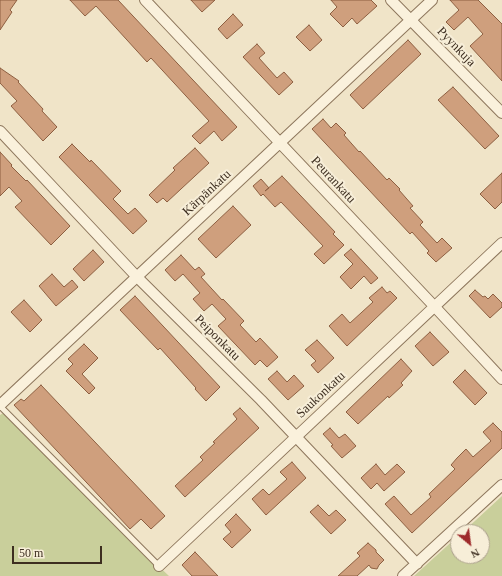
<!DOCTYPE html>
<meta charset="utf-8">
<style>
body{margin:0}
#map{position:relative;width:502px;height:576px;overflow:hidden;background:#f0e4c8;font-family:Georgia,serif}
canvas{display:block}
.north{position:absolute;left:450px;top:524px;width:40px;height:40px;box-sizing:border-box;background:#f7eed8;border:1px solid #ada18e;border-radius:50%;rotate:151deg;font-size:11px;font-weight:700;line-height:16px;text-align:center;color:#3d2e20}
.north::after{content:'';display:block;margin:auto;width:14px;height:18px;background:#9e2a2b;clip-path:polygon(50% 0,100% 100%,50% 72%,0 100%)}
.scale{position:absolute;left:12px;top:546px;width:90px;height:18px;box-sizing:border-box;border:2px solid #3d2e20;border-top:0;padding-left:5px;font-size:12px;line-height:14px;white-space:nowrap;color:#3d2e20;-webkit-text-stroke:3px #f7eed8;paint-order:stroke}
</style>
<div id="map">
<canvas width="502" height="576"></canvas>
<div class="north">N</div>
<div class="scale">50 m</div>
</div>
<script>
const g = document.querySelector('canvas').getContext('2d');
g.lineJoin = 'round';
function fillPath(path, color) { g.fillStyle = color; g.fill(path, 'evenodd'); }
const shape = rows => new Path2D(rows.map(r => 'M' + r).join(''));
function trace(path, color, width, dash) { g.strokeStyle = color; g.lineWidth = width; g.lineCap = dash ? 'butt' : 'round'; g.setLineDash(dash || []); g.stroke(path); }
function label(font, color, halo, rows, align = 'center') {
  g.font = font + ' Georgia,serif'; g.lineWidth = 4; g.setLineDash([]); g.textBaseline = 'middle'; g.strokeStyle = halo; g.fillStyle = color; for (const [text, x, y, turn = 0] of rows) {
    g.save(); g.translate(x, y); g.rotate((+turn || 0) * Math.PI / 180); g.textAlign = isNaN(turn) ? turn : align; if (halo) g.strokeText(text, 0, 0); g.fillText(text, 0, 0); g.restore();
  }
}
const green = shape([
 [5,412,147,555,169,576,0,576,0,415],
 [502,496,502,576,414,576,458,536,458,556,482,556,482,532,463,532]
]);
const building = shape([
 [0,0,17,0,10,10,12,12,0,30,0,0],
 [70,0,118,0,237,127,222,141,214,131,200,144,192,136,209,121,151,58,147,62,96,6,85,16,70,0],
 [191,0,215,0,202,12,191,0],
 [331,0,371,0,377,6,357,24,352,18,343,27,330,14,337,7,331,0],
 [450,0,478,0,502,24,502,81,470,46,483,34,468,17,454,30,446,22,459,10,450,0],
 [233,14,243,25,227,39,218,29,233,14],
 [309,25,322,40,310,51,296,37,309,25],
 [408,40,421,54,363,109,350,95,408,40],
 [257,44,265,53,259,58,277,78,284,72,293,82,279,95,243,57,257,44],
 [0,68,19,81,18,82,43,109,42,111,57,127,43,141,11,106,17,101,0,83,0,68],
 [453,87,499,136,485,149,438,100,453,87],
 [323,119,331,128,336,123,346,133,344,135,359,152,360,151,387,180,389,178,400,189,399,190,413,206,410,208,423,222,420,225,437,243,442,238,452,248,436,262,427,253,429,251,412,232,410,234,312,129,323,119],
 [72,144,90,162,91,160,121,191,113,199,128,214,135,208,147,221,133,234,59,157,72,144],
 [195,148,209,163,167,202,163,198,157,203,149,195,175,170,173,168,195,148],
 [0,152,12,165,11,166,26,181,27,180,70,226,51,245,15,207,22,201,9,187,0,196,0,152],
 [502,173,502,202,495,209,480,194,502,173],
 [282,176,335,232,333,234,344,245,324,264,314,254,323,246,281,202,275,207,263,194,261,196,253,186,261,179,269,188,265,191,282,176],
 [233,206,251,225,216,258,198,239,233,206],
 [351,249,378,278,371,284,364,276,351,289,340,277,353,264,344,255,351,249],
 [93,250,104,262,84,281,73,269,93,250],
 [181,255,195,270,199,267,205,274,201,277,222,300,223,299,244,321,240,325,256,342,260,338,278,357,267,367,260,360,255,365,218,326,226,319,212,304,204,311,193,299,200,293,183,274,175,281,165,270,181,255],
 [52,274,64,287,72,280,78,287,56,306,39,286,52,274],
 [382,287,387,293,390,291,397,298,347,346,329,326,342,314,350,323,373,302,369,298,382,287],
 [475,290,483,297,485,296,488,299,493,294,502,303,502,307,490,318,469,296,475,290],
 [135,296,220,387,206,401,195,389,196,388,160,348,158,350,120,310,135,296],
 [24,300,42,320,30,332,11,312,24,300],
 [430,332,449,352,433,366,415,346,430,332],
 [317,340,334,358,318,373,311,365,316,361,305,350,317,340],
 [84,344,98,358,82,374,95,388,89,394,66,371,73,364,68,359,84,344],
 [401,359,412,371,401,383,403,385,389,398,388,396,358,424,346,412,401,359],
 [465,370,487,393,475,405,453,382,465,370],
 [277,371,287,382,294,375,304,386,288,400,268,379,277,371],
 [41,385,165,516,151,529,141,519,130,529,14,405,21,399,24,401,41,385],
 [240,408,259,428,185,497,175,486,203,460,200,457,215,443,213,442,237,419,233,414,240,408],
 [493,423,502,432,502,448,412,533,385,504,394,496,411,515,431,497,429,494,455,469,451,465,457,458,466,449,473,457,491,441,483,432,493,423],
 [330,428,339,438,345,434,356,446,342,458,331,446,333,445,323,434,330,428],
 [292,462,306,478,266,515,252,499,263,489,269,495,287,479,280,472,292,462],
 [376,464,385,475,397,464,405,472,384,491,377,483,371,489,361,478,376,464],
 [318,505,329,516,336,510,346,520,331,534,310,512,318,505],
 [236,514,251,530,232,548,223,539,231,532,225,525,236,514],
 [368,543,376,550,376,552,384,560,379,565,377,569,371,568,369,565,357,576,338,576,360,556,357,553,368,543],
 [195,552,218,576,192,576,182,565,195,552]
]);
const service = shape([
 [0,406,159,566]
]);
const minor = shape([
 [145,0,434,306,502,379],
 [391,0,502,113],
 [0,131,137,277,261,400,417,564],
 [0,405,432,0],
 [159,566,502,243],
 [403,576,502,485]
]);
const streetNames = [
 ["Pyynkuja",456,47,46],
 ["Peurankatu",333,180,47],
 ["Kärpänkatu",207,193,-43],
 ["Peiponkatu",217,338,45],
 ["Saukonkatu",321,395,-43]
];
fillPath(green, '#c9cf9b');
fillPath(building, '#cf9f7d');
trace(building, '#8d5f41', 1);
trace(service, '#8d765c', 7);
trace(minor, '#8d765c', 12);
trace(service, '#faf1dc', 5);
trace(minor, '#faf1dc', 10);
label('13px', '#3d2e20', '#f7eed8', streetNames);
</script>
